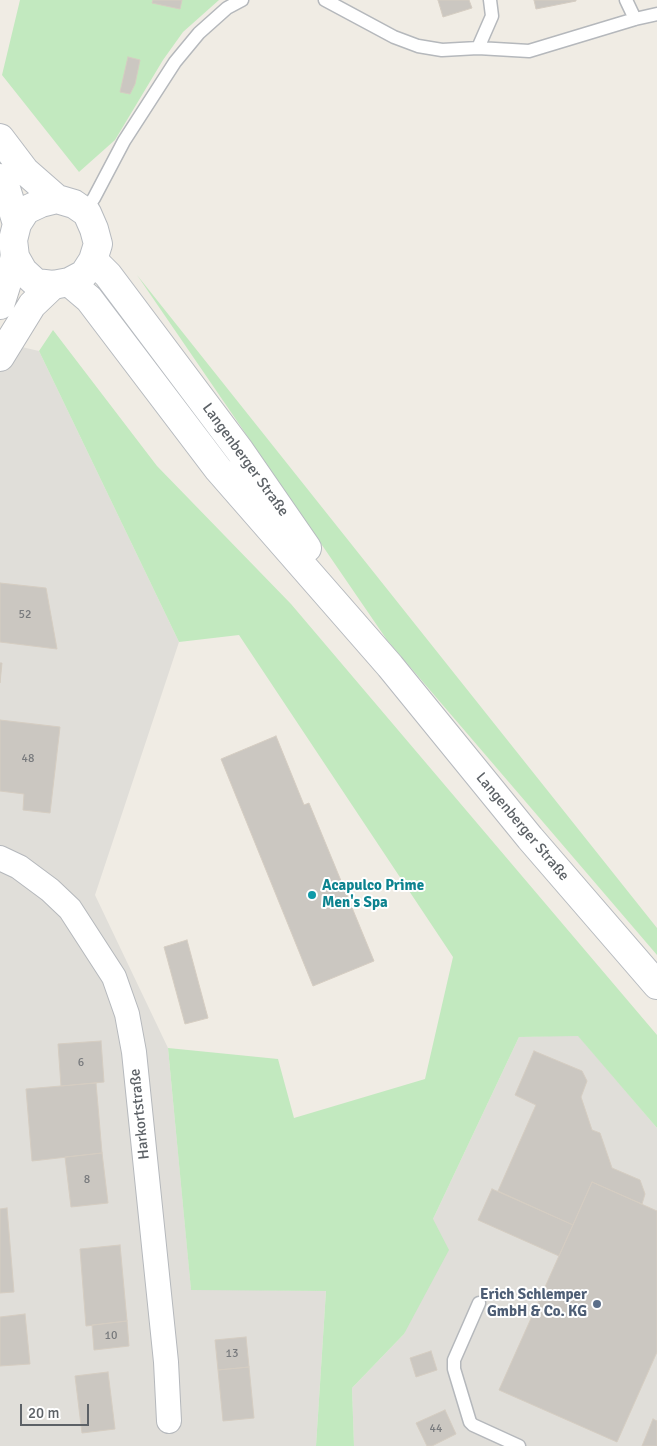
<!DOCTYPE html>
<meta charset="utf-8">
<style>
body{margin:0}
#map{position:relative;width:657px;height:1446px;overflow:hidden;background:#f0ece4;font-family:Signika,sans-serif}
canvas{display:block}
.scale{position:absolute;left:20px;top:1404px;width:69px;height:22px;box-sizing:border-box;border:2px solid #5c6166;border-top:0;padding-left:6px;font-size:15px;line-height:18px;white-space:nowrap;color:#5c6166;-webkit-text-stroke:4px #fff;paint-order:stroke}
</style>
<div id="map">
<canvas width="657" height="1446"></canvas>
<div class="scale">20 m</div>
</div>
<script>
const g = document.querySelector('canvas').getContext('2d');
g.lineJoin = 'round';
function fillPath(path, color) { g.fillStyle = color; g.fill(path, 'evenodd'); }
const shape = rows => new Path2D(rows.map(r => 'M' + r).join(''));
function trace(path, color, width, dash) { g.strokeStyle = color; g.lineWidth = width; g.lineCap = dash ? 'butt' : 'round'; g.setLineDash(dash || []); g.stroke(path); }
function label(font, color, halo, rows, align = 'center') {
  g.font = font + ' Signika,sans-serif'; g.lineWidth = 4; g.setLineDash([]); g.textBaseline = 'middle'; g.strokeStyle = halo; g.fillStyle = color; for (const [text, x, y, turn = 0] of rows) {
    g.save(); g.translate(x, y); g.rotate((+turn || 0) * Math.PI / 180); g.textAlign = isNaN(turn) ? turn : align; if (halo) g.strokeText(text, 0, 0); g.fillText(text, 0, 0); g.restore();
  }
}
const industrial = shape([
 [0,342,39,351,179,642,95,895,168,1048,191,1289,326,1291,316,1446,0,1446],
 [578,1035,657,1128,657,1446,354,1446,352,1388,404,1334,433,1219,519,1037]
]);
const green = shape([
 [20,0,219,0,183,32,163,60,115,140,79,172,2,75],
 [137,275,657,928,657,955,387,640],
 [53,330,157,466,291,604,657,1035,657,1128,578,1036,519,1037,433,1219,449,1250,404,1334,352,1388,354,1446,316,1446,326,1291,191,1290,168,1048,278,1059,294,1118,425,1079,453,957,239,635,179,642,39,351]
]);
const building = shape([
 [153,0,182,0,180,9,152,3,153,0],
 [438,0,469,0,472,8,443,17,438,0],
 [534,0,576,0,576,1,536,9,534,0],
 [128,57,140,60,135,84,130,94,120,92,128,57],
 [0,583,46,588,57,649,0,642,0,583],
 [0,663,2,663,0,683,0,663],
 [0,720,60,727,50,813,23,810,24,794,0,791,0,720],
 [276,736,304,805,309,803,374,961,313,986,221,759,276,736],
 [187,940,208,1018,185,1024,164,947,187,940],
 [101,1041,104,1082,61,1086,58,1044,101,1041],
 [534,1051,582,1071,587,1081,581,1097,592,1130,600,1133,612,1168,640,1180,645,1194,642,1204,592,1182,573,1225,498,1191,536,1105,515,1095,534,1051],
 [96,1083,102,1153,32,1161,26,1089,96,1083],
 [102,1153,108,1203,71,1207,65,1157,102,1153],
 [592,1182,657,1211,657,1352,617,1442,499,1390,592,1182],
 [492,1189,573,1225,559,1256,478,1220,492,1189],
 [7,1208,14,1292,0,1293,0,1209,7,1208],
 [120,1245,127,1321,86,1326,80,1249,120,1245],
 [25,1314,30,1364,0,1366,0,1317,25,1314],
 [127,1321,129,1346,94,1350,92,1325,127,1321],
 [246,1337,249,1367,218,1370,215,1340,246,1337],
 [431,1351,437,1370,416,1377,410,1358,431,1351],
 [249,1367,254,1418,223,1421,218,1370,249,1367],
 [108,1372,115,1429,82,1433,75,1376,108,1372],
 [445,1410,456,1434,432,1446,427,1446,416,1423,445,1410],
 [653,1419,657,1421,657,1446,642,1446,653,1419]
]);
const service = shape([
 [325,0,394,37,418,46,442,50,478,48,529,51,635,19,657,14],
 [626,0,635,19],
 [478,48,492,16,490,0],
 [84,212,94,198,124,141,175,62,199,33,227,8,242,0],
 [479,1303,454,1360,454,1369,470,1422,473,1425,519,1446]
]);
const minor = shape([
 [0,858,19,867,50,890,70,909,114,977,127,1014,134,1052,166,1362,169,1421]
]);
const tertiary = shape([
 [0,305,15,257],
 [0,357,32,305,53,285]
]);
const secondary = shape([
 [0,138,25,171,57,199],
 [0,178,5,185,17,224],
 [57,199,74,204,87,213,94,229,98,244,93,260,84,274,69,282,53,285,36,283,23,271,15,257,13,240,17,224,26,210,41,203,57,199],
 [93,260,108,275,240,451,307,548],
 [69,282,89,299,218,469,390,666,530,838,657,985]
]);
const markers = [
 [312,895,5,"#0f9aa8"],
 [597,1304,5,"#5c6f8a"]
];
const numberNames = [
 ["52",25,615],
 ["48",28,759],
 ["6",81,1063],
 ["8",87,1180],
 ["10",111,1336],
 ["13",232,1354],
 ["44",436,1429]
];
const streetNames = [
 ["Langenberger Straße",245,460,54],
 ["Langenberger Straße",522,827,50],
 ["Harkortstraße",140,1114,-96]
];
const cultureNames = [
 ["Acapulco Prime",322,886],
 ["Men's Spa",322,903]
];
const serviceNames = [
 ["Erich Schlemper",587,1295],
 ["GmbH & Co. KG",587,1312]
];
fillPath(industrial, '#e0ded9');
fillPath(green, '#c2e9bf');
fillPath(building, '#cbc7c1');
trace(building, '#d5cdc2', 1);
trace(service, '#b5b8bc', 15);
trace(minor, '#b5b8bc', 26);
trace(tertiary, '#b5b8bc', 30);
trace(secondary, '#b6babf', 30);
trace(service, '#fff', 12);
trace(minor, '#fff', 24);
trace(tertiary, '#fff', 28);
trace(secondary, '#fff', 28);
for (const [x, y, r, color] of markers) { const dot = new Path2D(); dot.arc(x, y, r, 0, 2 * Math.PI); g.fillStyle = color; g.fill(dot); trace(dot, '#fff', 2); }
label('12px', '#787a7d', null, numberNames);
label('15px', '#5c6166', '#fff', streetNames);
label('bold 15px', '#0d838f', '#fff', cultureNames, 'left');
label('bold 15px', '#4e5e75', '#fff', serviceNames, 'right');
</script>
